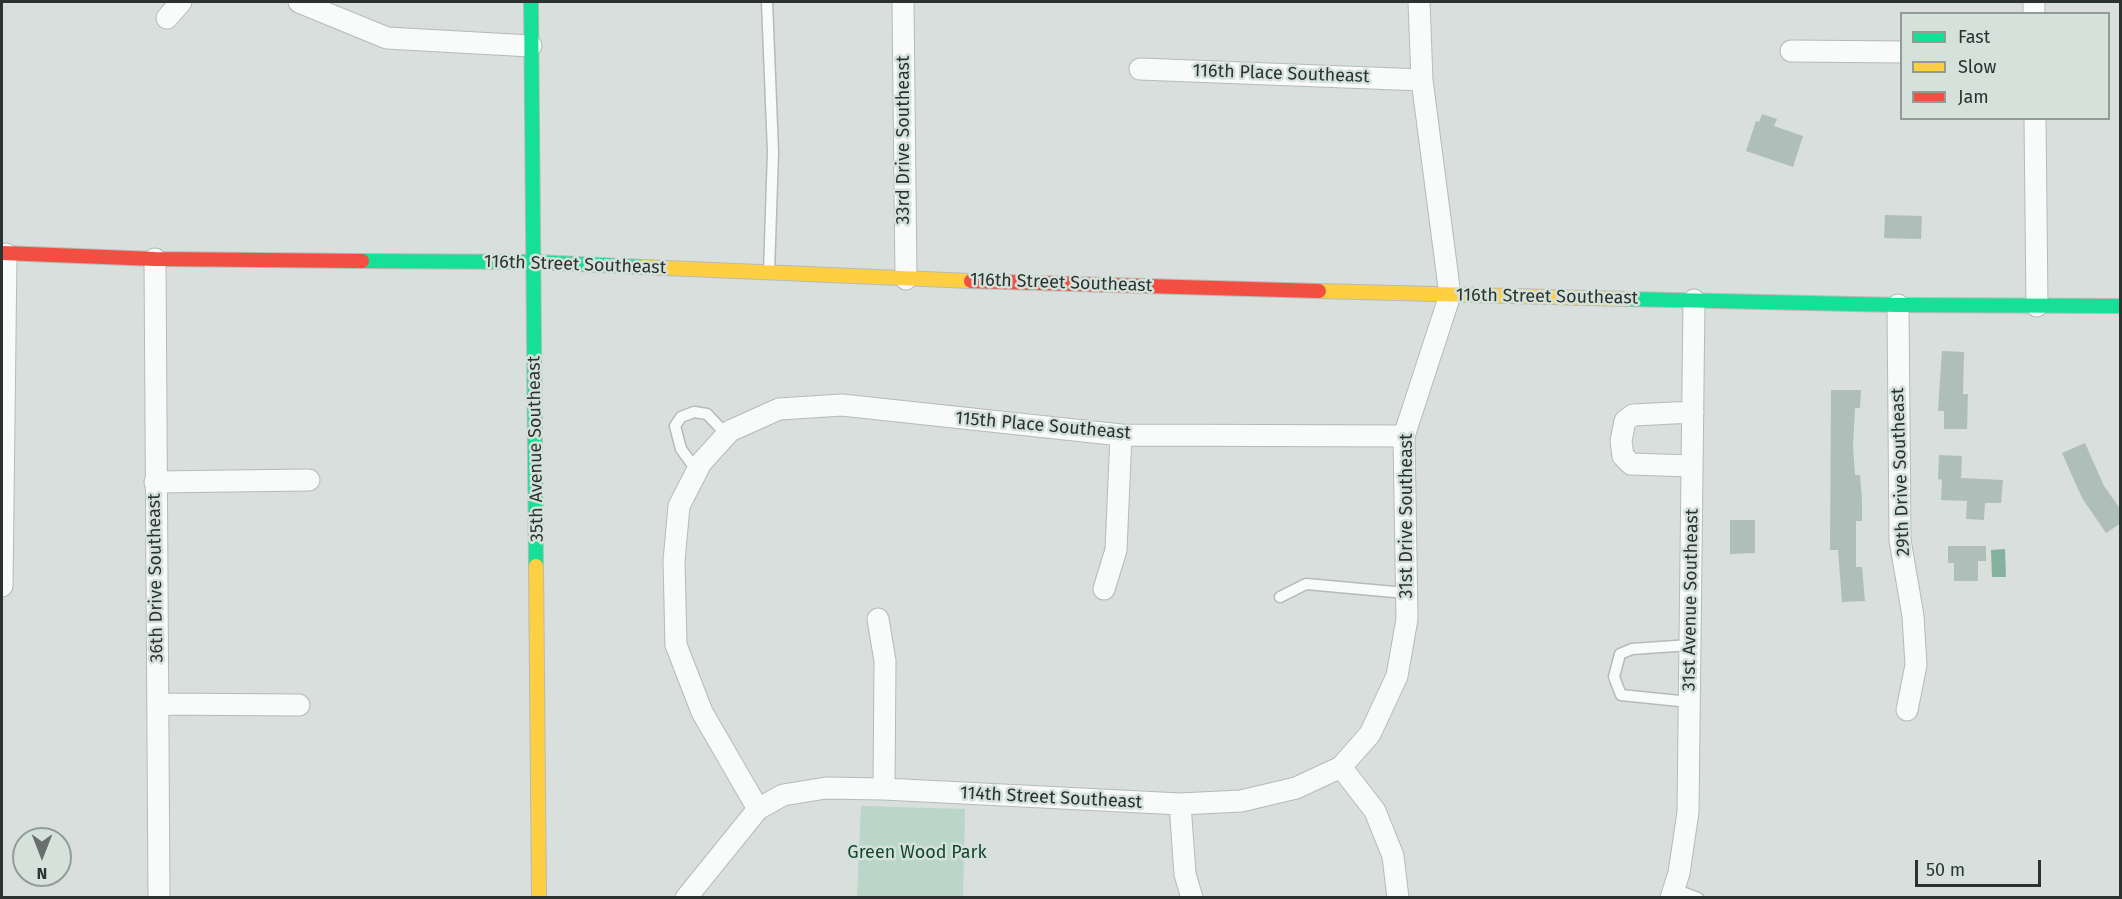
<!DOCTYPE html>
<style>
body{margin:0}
#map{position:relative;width:2122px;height:899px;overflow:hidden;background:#d8dfdc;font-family:"Fira Sans",sans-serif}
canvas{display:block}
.frame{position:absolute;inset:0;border:3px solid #2c322f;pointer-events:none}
.legend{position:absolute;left:1900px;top:12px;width:210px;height:108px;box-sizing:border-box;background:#d5e2dc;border:2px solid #919c97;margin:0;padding:8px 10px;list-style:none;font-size:18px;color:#2c322f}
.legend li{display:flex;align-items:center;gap:12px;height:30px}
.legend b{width:30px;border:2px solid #919c97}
.north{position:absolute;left:12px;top:827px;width:60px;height:60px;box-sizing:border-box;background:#d5e2dc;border:2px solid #919c97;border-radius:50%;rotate:180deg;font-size:16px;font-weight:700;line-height:24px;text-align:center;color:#2c322f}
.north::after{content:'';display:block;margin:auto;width:21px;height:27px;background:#686f6c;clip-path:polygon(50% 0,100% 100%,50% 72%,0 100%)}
.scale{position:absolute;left:1915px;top:860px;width:126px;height:27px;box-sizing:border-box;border:3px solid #2c322f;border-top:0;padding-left:8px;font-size:18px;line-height:21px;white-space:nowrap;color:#2c322f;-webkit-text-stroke:4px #d5e2dc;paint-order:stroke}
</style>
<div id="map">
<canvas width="2122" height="899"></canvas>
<div class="frame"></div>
<ul class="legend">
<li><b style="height:8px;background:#16e098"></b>Fast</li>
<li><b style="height:8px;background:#ffcf43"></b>Slow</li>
<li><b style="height:8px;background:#f24e42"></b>Jam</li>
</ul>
<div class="north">N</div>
<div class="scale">50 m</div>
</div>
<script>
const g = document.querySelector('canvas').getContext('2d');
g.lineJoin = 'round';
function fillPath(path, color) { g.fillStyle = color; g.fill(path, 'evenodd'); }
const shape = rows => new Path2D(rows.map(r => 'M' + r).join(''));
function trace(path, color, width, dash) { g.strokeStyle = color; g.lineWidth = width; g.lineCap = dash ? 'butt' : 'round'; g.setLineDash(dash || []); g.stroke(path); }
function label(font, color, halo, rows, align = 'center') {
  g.font = font + ' "Fira Sans",sans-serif'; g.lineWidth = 5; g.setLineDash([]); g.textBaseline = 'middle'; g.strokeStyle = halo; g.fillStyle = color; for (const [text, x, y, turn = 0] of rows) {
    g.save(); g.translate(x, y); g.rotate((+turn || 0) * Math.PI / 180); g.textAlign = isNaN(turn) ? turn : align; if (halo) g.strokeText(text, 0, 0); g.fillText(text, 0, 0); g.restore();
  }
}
const green = shape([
 [861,806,965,809,963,897,857,897]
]);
const water = shape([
 [2005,549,2006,577,1992,577,1991,550]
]);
const building = shape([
 [1762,114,1777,119,1774,126,1803,136,1793,167,1746,151,1756,121,1759,122],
 [1885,215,1922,216,1921,239,1884,238],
 [1942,351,1964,352,1963,394,1968,394,1967,429,1944,429,1944,411,1938,411],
 [1831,390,1861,390,1860,408,1855,408,1853,446,1855,475,1860,475,1862,501,1862,521,1856,521,1856,567,1862,567,1865,601,1842,602,1838,550,1830,550],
 [2085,443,2104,486,2121,510,2121,523,2106,533,2082,498,2062,453],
 [1939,455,1962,456,1961,478,2003,480,2001,503,1985,503,1984,520,1966,519,1967,501,1941,500,1942,480,1938,479],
 [1730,520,1755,520,1755,553,1730,554],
 [1948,546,1986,546,1986,561,1978,561,1978,581,1954,581,1954,563,1948,563]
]);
const lane = shape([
 [767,2,773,152,769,272],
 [697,471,681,449,675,426,681,417,694,412,707,414,727,435],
 [1280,597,1306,584,1406,593],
 [1689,702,1621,695,1614,677,1620,654,1632,649,1690,645],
 [1674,889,1698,898]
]);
const street = shape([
 [299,2,387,38,531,46],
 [903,2,906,279],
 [2034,2,2034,14],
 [167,18,181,2],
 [1791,51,1902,52],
 [1140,69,1422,80],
 [2035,118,2037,306],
 [155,259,159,898],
 [1898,305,1900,540,1913,616,1916,665,1907,710],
 [1692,466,1631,464,1623,456,1621,441,1625,421,1633,415,1693,412],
 [155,482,309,480],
 [2,586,6,254],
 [1104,589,1116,550,1121,435],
 [878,619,885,661,884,789],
 [158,704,299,705],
 [1341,767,1375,811,1393,856,1398,898],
 [1180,804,1185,874,1192,898],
 [758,809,702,712,676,645,674,561,679,506,701,463,730,431,779,409,842,405,1121,435,1404,436],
 [686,898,758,809,783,795,826,788,884,789,1180,804,1241,801,1296,788,1341,767,1370,734,1397,676,1407,619,1404,436,1450,295,1422,80,1419,2],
 [1671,898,1679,873,1688,812,1694,300]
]);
const fast = shape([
 [531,2,536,566],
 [362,261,534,262,643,267],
 [1627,299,1898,305,2120,306]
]);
const slow = shape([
 [643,267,971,281],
 [1319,291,1627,299],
 [536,566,539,898]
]);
const jam = shape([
 [2,253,155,259,362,261],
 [971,281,1319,291]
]);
const streetNames = [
 ["116th Place Southeast",1281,74,2],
 ["33rd Drive Southeast",904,140,-90],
 ["116th Street Southeast",575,265,2],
 ["116th Street Southeast",1061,283,2],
 ["116th Street Southeast",1547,297,1],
 ["115th Place Southeast",1043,426,5],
 ["35th Avenue Southeast",536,449,-91],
 ["29th Drive Southeast",1901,472,-92],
 ["31st Drive Southeast",1407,516,-90],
 ["36th Drive Southeast",156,578,-91],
 ["31st Avenue Southeast",1691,600,-89],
 ["114th Street Southeast",1051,798,3]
];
const parkNames = [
 ["Green Wood Park",917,853]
];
fillPath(green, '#bad6c9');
fillPath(water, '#85b29e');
fillPath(building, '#afbeb8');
trace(lane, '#b5bbb8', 13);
trace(street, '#b5bbb8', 23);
trace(fast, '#b5bbb8', 16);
trace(slow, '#b5bbb8', 16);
trace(jam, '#b5bbb8', 16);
trace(lane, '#f9fafa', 10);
trace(street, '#f9fafa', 21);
trace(fast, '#16e098', 14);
trace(slow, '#ffcf43', 14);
trace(jam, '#f24e42', 14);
label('18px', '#2c322f', '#d5e2dc', streetNames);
label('18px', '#134633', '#d5e2dc', parkNames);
</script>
